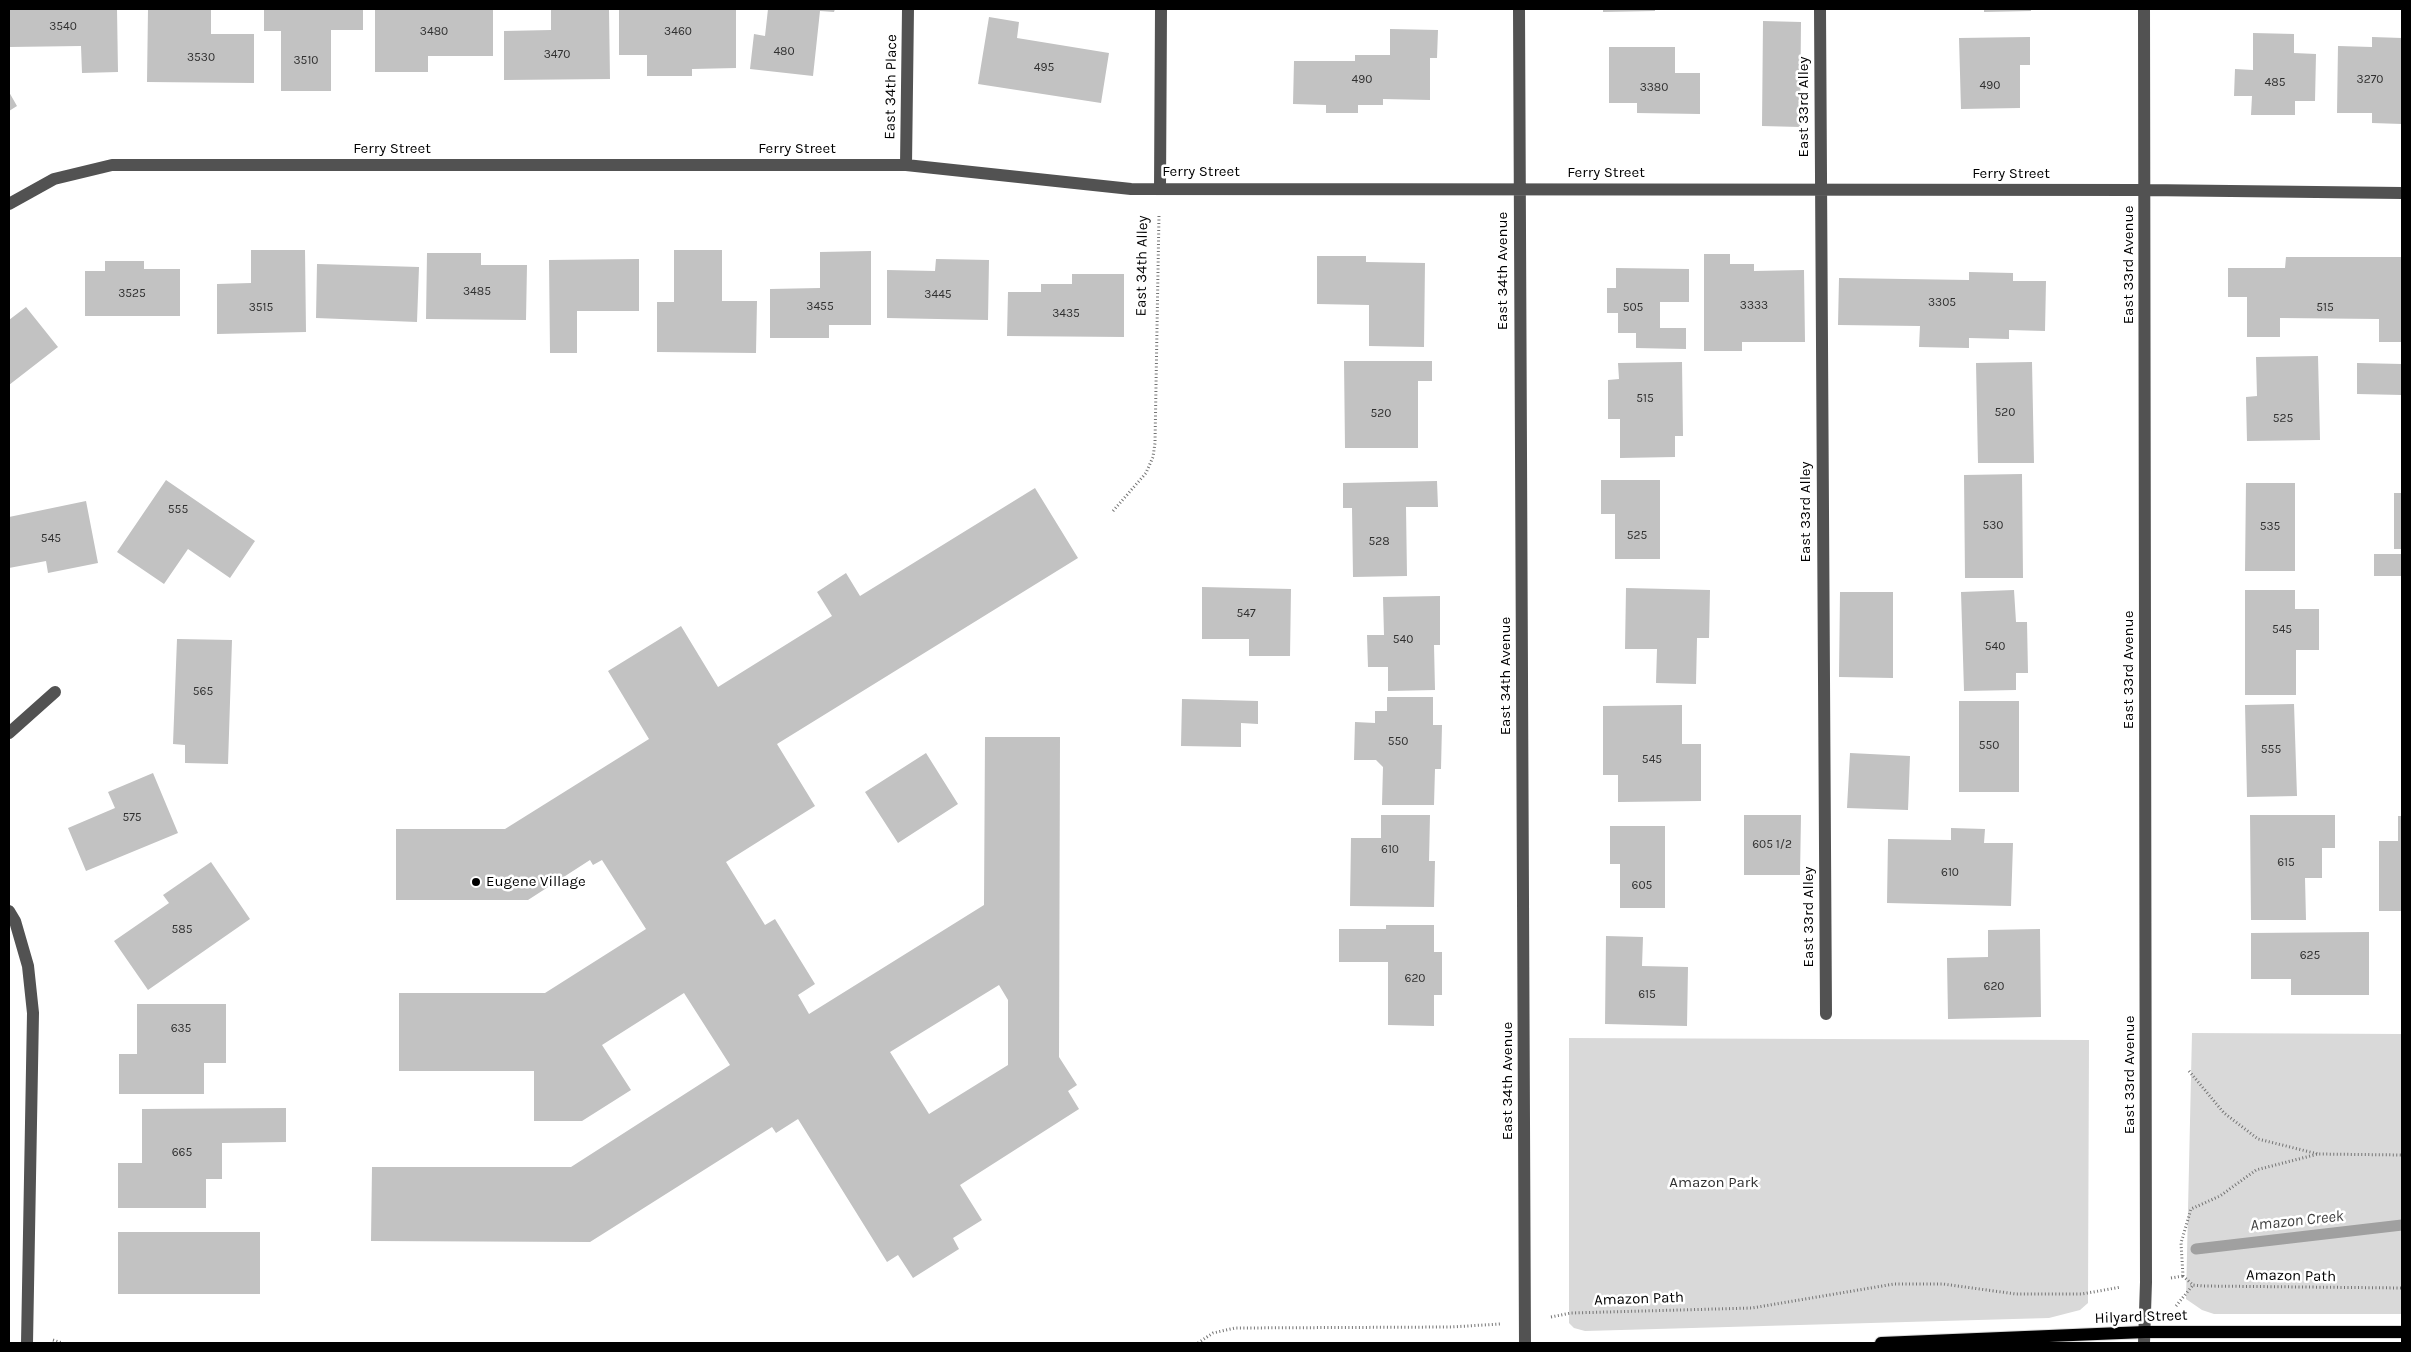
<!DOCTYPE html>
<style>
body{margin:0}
#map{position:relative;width:2411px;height:1352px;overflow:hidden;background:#fff;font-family:Karla,sans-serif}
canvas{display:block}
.frame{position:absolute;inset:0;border:10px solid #000;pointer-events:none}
</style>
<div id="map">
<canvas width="2411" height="1352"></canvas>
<div class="frame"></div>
</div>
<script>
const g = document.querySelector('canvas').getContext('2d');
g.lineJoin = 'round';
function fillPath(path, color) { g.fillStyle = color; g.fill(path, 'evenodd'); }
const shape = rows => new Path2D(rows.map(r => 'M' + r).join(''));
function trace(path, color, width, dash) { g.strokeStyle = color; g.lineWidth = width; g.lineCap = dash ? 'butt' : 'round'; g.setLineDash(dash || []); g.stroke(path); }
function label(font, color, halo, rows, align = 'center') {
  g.font = font + ' Karla,sans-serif'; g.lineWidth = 5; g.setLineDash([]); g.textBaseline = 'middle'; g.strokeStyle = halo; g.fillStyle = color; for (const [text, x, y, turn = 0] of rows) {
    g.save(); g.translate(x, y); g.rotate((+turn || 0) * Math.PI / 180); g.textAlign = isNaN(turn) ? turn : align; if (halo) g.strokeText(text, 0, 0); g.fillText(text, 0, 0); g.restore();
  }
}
const green = shape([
 [2192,1033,2402,1034,2402,1314,2214,1314,2202,1310,2186,1299],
 [1569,1038,2089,1040,2088,1303,2080,1310,2049,1318,1585,1331,1574,1328,1569,1323]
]);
const stream = shape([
 [2196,1249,2402,1225]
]);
const building = shape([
 [9,9,117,9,118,72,82,73,81,46,9,47],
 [148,9,211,9,211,34,254,34,254,83,147,82],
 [264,9,363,9,363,30,331,30,331,91,281,91,281,31,264,31],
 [375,9,493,9,493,56,428,56,428,72,375,72],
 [551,9,609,9,610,79,504,80,504,31,551,30],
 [619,9,736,9,736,68,692,69,692,76,647,76,647,55,619,55],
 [768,9,835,9,834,12,820,11,813,76,750,69,754,34,765,36],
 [1603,9,1655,9,1655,11,1603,12],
 [1984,9,2031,9,2031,11,1984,12],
 [989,17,1019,22,1017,38,1109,53,1101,103,978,84],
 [1763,21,1801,22,1800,127,1762,126],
 [1390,29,1438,30,1437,58,1430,58,1430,100,1383,99,1383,105,1358,105,1358,113,1326,113,1326,105,1293,104,1294,61,1355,61,1355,55,1390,55],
 [2253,33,2294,34,2294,53,2316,54,2315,101,2295,101,2295,115,2251,115,2252,96,2234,96,2235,69,2253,70],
 [2030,37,2030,65,2020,65,2020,108,1961,109,1959,38],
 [2372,37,2402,38,2402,124,2372,123,2372,113,2337,113,2338,46,2372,47],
 [1609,47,1675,47,1675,73,1700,73,1700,114,1637,113,1637,103,1609,103],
 [9,92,17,106,9,111],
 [251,250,305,250,306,332,217,334,217,284,251,283],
 [674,250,722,250,722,301,757,301,756,353,657,352,657,302,674,302],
 [871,251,871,325,829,325,829,338,770,338,770,289,820,288,820,252],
 [427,253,481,253,481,265,527,265,526,320,426,319],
 [1704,254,1730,254,1730,264,1754,264,1754,271,1804,270,1805,342,1742,342,1742,351,1704,351],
 [1317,256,1366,256,1366,262,1425,263,1424,347,1369,346,1369,305,1317,304],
 [2286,257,2402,257,2402,342,2379,342,2379,319,2280,318,2280,337,2247,337,2247,297,2228,297,2228,268,2285,268],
 [639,259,639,311,577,311,577,353,550,353,549,260],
 [936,259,989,260,988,320,887,318,887,270,935,271],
 [105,261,144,261,144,269,180,269,180,316,85,316,85,271,105,271],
 [317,264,419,267,417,322,316,318],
 [1616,268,1689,269,1689,302,1660,302,1660,328,1686,328,1686,349,1636,348,1636,333,1618,333,1618,313,1607,313,1607,288,1616,288],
 [1969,272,2013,273,2013,281,2046,281,2045,331,2009,330,2009,339,1969,338,1969,348,1919,347,1920,326,1838,325,1839,278,1969,280],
 [1072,274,1124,274,1124,337,1007,336,1008,292,1041,292,1041,284,1072,284],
 [26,307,58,347,9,385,9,320],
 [2318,356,2320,440,2247,441,2246,397,2257,396,2256,357],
 [1344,361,1432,361,1432,381,1418,381,1418,448,1345,448],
 [1682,362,1683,436,1675,436,1675,457,1620,458,1620,419,1608,419,1608,380,1619,379,1618,363],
 [2032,362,2034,463,1978,463,1976,363],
 [2357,363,2402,364,2402,395,2357,394],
 [2022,474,2023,578,1965,578,1964,475],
 [166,480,255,541,230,578,188,549,164,584,117,552],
 [1601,480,1660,480,1660,559,1615,559,1615,514,1601,514],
 [1437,481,1438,507,1406,507,1407,576,1353,577,1352,508,1343,508,1343,483],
 [2246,483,2295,483,2295,571,2245,571],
 [1035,488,1078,558,777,744,815,806,726,862,765,925,775,919,815,984,798,995,809,1014,984,905,985,737,1060,737,1059,1057,1077,1085,1068,1091,1079,1109,960,1185,982,1220,953,1238,959,1249,913,1278,898,1255,887,1262,798,1119,776,1133,772,1127,590,1242,371,1241,372,1167,571,1167,730,1065,684,993,602,1045,631,1090,582,1121,534,1121,534,1071,399,1071,399,993,545,993,646,929,602,860,593,865,590,860,528,900,396,900,396,829,505,829,649,739,608,671,681,626,718,687,832,616,817,592,846,573,860,596],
 [999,985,1008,1000,1008,1065,929,1114,890,1052],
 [2394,493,2402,493,2402,549,2394,549],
 [86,501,98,563,48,573,46,561,9,568,9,517],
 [2374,554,2402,554,2402,576,2374,576],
 [1202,587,1291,589,1290,656,1249,656,1249,639,1202,639],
 [1626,588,1710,590,1709,638,1697,638,1696,684,1656,683,1657,649,1625,649],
 [2014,590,2016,622,2027,622,2028,673,2016,673,2016,690,1964,691,1961,592],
 [2245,590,2295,590,2295,609,2319,609,2319,650,2296,650,2296,695,2245,695],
 [1840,592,1893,592,1893,678,1839,677],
 [1440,596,1440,645,1434,645,1435,690,1388,691,1388,667,1368,667,1367,635,1384,635,1383,597],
 [177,639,232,640,228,764,185,763,185,745,173,744],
 [1387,697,1433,697,1433,725,1442,725,1441,769,1435,769,1434,805,1382,805,1383,767,1376,760,1354,760,1355,722,1375,723,1375,711,1387,711],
 [1182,699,1258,701,1258,724,1241,723,1241,747,1181,746],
 [1959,701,2019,701,2019,792,1959,792],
 [2294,704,2297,796,2247,797,2245,705],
 [1682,705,1682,744,1701,744,1701,801,1618,802,1618,775,1603,775,1603,706],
 [926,753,958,804,898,843,865,792],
 [1850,753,1910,756,1908,810,1847,808],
 [153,773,178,833,86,871,68,828,115,808,108,792],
 [1381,815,1430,815,1429,861,1435,861,1434,907,1350,906,1351,838,1381,838],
 [1744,815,1801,815,1800,875,1744,875],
 [2250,815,2335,815,2335,848,2322,848,2322,878,2305,878,2306,920,2251,920],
 [2398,816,2402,816,2402,911,2379,911,2379,841,2398,841],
 [1610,826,1665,826,1665,908,1620,908,1620,864,1610,864],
 [1951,828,1985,829,1984,843,2013,843,2011,906,1887,903,1888,839,1951,840],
 [211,862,250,919,148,990,114,941,169,903,163,895],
 [1386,925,1434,925,1434,952,1442,952,1442,995,1434,995,1434,1026,1388,1025,1388,962,1339,962,1339,929,1386,929],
 [2040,929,2041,1017,1948,1019,1947,958,1988,957,1988,930],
 [2369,932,2369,995,2291,995,2291,979,2251,979,2251,933],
 [1606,936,1643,937,1642,966,1688,967,1687,1026,1605,1024],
 [137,1004,226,1004,226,1063,204,1063,204,1094,119,1094,119,1054,137,1054],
 [286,1108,286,1142,222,1143,222,1179,206,1179,206,1208,118,1208,118,1163,142,1163,142,1109],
 [118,1232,260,1232,260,1294,118,1294]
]);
const path = shape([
 [1113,511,1146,473,1153,457,1155,443,1159,214],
 [2189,1071,2224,1113,2258,1139,2318,1154],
 [2183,1276,2181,1243,2191,1209,2220,1196,2256,1170,2318,1154,2402,1155],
 [2183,1276,2193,1285,2203,1286,2402,1288],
 [2171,1278,2183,1276],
 [2176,1306,2193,1285],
 [1551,1317,1571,1313,1752,1308,1894,1284,1943,1284,2016,1294,2082,1294,2121,1287],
 [53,1340,62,1343],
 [1198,1343,1213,1333,1235,1328,1451,1327,1500,1324]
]);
const minor = shape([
 [1519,9,1525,1343],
 [1820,9,1826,1014],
 [2144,9,2146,1282,2144,1343],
 [906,165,908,9],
 [1160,189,1161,9],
 [9,204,54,179,112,165,906,165,1131,189,2145,190,2402,193],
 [9,733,55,692],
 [9,911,15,921,28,966,33,1013,27,1343]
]);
const major = shape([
 [1881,1343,2145,1332,2402,1332]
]);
const markers = [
 [476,882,5,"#000"]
];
const numberNames = [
 ["3540",63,27],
 ["3480",434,32],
 ["3460",678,32],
 ["480",784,52],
 ["3470",557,55],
 ["3530",201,58],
 ["3510",306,61],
 ["495",1044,68],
 ["490",1362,80],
 ["3270",2370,80],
 ["485",2275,83],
 ["490",1990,86],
 ["3380",1654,88],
 ["3485",477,292],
 ["3525",132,294],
 ["3445",938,295],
 ["3305",1942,303],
 ["3333",1754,306],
 ["3455",820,307],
 ["3515",261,308],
 ["505",1633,308],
 ["515",2325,308],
 ["3435",1066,314],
 ["515",1645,399],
 ["520",2005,413],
 ["520",1381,414],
 ["525",2283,419],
 ["555",178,510],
 ["530",1993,526],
 ["535",2270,527],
 ["525",1637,536],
 ["545",51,539],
 ["528",1379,542],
 ["547",1246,614],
 ["545",2282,630],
 ["540",1403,640],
 ["540",1995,647],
 ["565",203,692],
 ["550",1398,742],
 ["550",1989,746],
 ["555",2271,750],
 ["545",1652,760],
 ["575",132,818],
 ["605 1/2",1772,845],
 ["610",1390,850],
 ["615",2286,863],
 ["610",1950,873],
 ["605",1642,886],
 ["585",182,930],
 ["625",2310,956],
 ["620",1415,979],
 ["620",1994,987],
 ["615",1647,995],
 ["635",181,1029],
 ["665",182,1153]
];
const streetNames = [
 ["East 34th Place",891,87,-89],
 ["East 33rd Alley",1804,107,-90],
 ["Ferry Street",392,149],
 ["Ferry Street",797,149],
 ["Ferry Street",1201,172],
 ["Ferry Street",1606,173],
 ["Ferry Street",2011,174],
 ["East 33rd Avenue",2129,265,-90],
 ["East 34th Alley",1142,266,-89],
 ["East 34th Avenue",1503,271,-90],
 ["East 33rd Alley",1806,512,-90],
 ["East 33rd Avenue",2129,670,-90],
 ["East 34th Avenue",1506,676,-90],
 ["East 33rd Alley",1809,917,-90],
 ["East 33rd Avenue",2130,1075,-90],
 ["East 34th Avenue",1508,1081,-90],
 ["Amazon Path",2291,1276,1],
 ["Amazon Path",1639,1299,-2],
 ["Hilyard Street",2141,1317,-2]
];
const poiNames = [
 ["Eugene Village",486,882]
];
const parkNames = [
 ["Amazon Park",1714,1183]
];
const waterNames = [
 ["Amazon Creek",2297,1221,-6]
];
fillPath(green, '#d9d9d9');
trace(stream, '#a0a0a0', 11);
fillPath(building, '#c2c2c2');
trace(major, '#dbdbdb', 14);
trace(path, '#747474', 3, [1, 2.5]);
trace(minor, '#525252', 12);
trace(major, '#000', 12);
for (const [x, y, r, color] of markers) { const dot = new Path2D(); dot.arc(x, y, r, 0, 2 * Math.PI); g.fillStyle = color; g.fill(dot); trace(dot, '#fff', 2); }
label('12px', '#303030', null, numberNames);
label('15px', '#000', '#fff', streetNames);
label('15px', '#000', '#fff', poiNames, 'left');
label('15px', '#303030', '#fff', parkNames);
label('italic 16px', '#414141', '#fff', waterNames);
</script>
